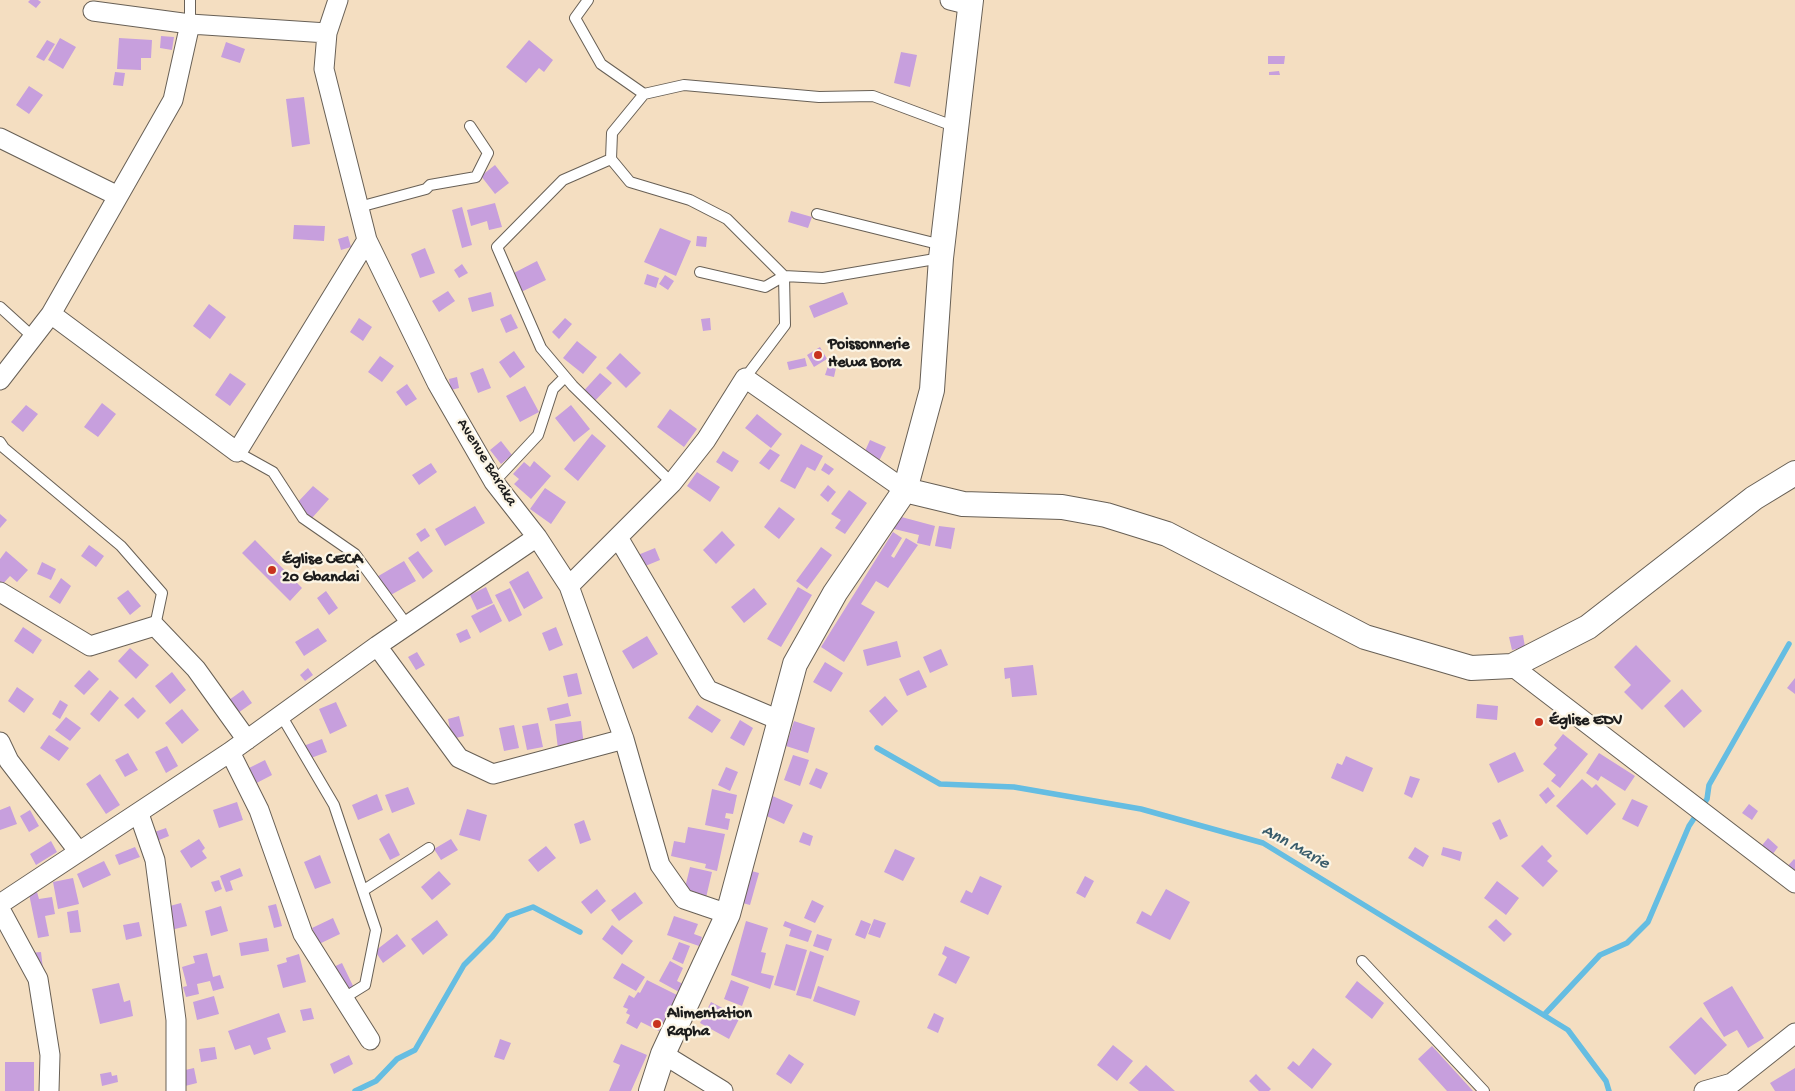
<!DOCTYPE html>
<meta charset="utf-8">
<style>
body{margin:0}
canvas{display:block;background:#f4dec1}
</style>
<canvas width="1795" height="1091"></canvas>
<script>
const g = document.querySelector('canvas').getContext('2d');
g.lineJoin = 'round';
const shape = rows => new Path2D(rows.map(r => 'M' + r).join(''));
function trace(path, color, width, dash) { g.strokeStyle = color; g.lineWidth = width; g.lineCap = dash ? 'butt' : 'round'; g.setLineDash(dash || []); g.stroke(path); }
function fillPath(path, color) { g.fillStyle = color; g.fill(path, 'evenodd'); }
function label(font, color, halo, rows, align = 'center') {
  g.font = font + ' "Gochi Hand",sans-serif'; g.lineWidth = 4.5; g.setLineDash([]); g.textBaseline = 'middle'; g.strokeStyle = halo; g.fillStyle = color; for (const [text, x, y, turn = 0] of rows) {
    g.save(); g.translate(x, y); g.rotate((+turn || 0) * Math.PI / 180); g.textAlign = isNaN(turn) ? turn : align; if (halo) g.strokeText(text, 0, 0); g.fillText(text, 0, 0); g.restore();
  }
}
const stream = shape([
 [877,748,940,784,1014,787,1141,809,1263,843,1568,1030,1606,1081,1609,1091],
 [1544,1015,1600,955,1627,943,1648,922,1689,826,1707,799,1709,785,1789,644],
 [355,1091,376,1081,397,1059,415,1050,464,965,492,937,508,916,533,907,580,932]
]);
const building = shape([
 [30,0,38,0,41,2,36,8,28,2],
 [161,36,174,37,172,50,160,48],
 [60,38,76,47,63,69,48,60],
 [119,38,152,40,151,58,141,58,141,70,117,69],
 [47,40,55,44,44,61,36,57],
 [529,40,553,60,544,72,539,68,526,83,506,67],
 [226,42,245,49,240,63,221,57],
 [901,52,917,55,910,87,894,83],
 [1268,56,1285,56,1284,64,1268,64],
 [1279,71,1280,75,1269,75,1269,72],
 [115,72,125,73,123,86,113,85],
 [29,86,43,95,29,114,16,105],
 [304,97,310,144,292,147,286,99],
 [495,165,509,183,495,194,481,176],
 [495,203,502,227,489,230,487,221,471,226,467,210],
 [462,207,472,245,462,248,452,210],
 [791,211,812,217,808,228,788,222],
 [294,225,325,226,324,241,293,239],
 [660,228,691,241,676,276,644,262],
 [348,236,351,247,341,250,338,239],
 [697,236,707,237,706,247,696,246],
 [425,248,435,273,420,278,411,254],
 [537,261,546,280,519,293,510,275],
 [462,264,468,273,459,278,454,270],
 [647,274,659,278,656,288,644,284],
 [665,275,674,281,668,290,659,284],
 [448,291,455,301,439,312,432,301],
 [491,292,494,306,472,312,468,298],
 [843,292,848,304,814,318,809,306],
 [209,304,226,317,210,339,193,326],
 [511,314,518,328,506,333,500,319],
 [359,318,372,327,363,341,350,332],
 [565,318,572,324,559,339,552,332],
 [710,318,711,330,703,331,701,319],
 [577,341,597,357,583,374,563,358],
 [820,347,827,359,814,367,807,355],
 [514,351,525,367,510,378,499,362],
 [620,353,641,373,626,388,606,368],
 [380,356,394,366,382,382,368,372],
 [805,358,807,366,789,370,787,362],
 [828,366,836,368,834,377,825,375],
 [483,368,491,388,478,393,470,373],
 [230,373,246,384,230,406,215,395],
 [600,373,612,383,590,406,579,396],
 [457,377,459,388,451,390,449,379],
 [407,384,417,399,406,406,396,392],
 [525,386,539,412,520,422,506,396],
 [102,403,116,414,98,437,84,427],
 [26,405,38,414,23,432,11,422],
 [571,405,590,429,574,442,555,418],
 [670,409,697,429,684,447,657,427],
 [757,414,782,434,771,448,745,428],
 [592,434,606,446,578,481,564,469],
 [870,440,886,447,875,469,860,462],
 [501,441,512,455,501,464,490,450],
 [801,444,823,456,815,471,807,467,795,489,780,481],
 [770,449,780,455,769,470,759,463],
 [723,451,739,461,732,472,716,462],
 [534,461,551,476,531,499,514,484,519,479,513,474,524,462,530,467],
 [431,463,437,472,419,485,412,475],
 [825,463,834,469,829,475,821,470],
 [697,472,720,487,710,502,687,486],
 [828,485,836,492,828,502,820,495],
 [313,486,329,499,312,518,296,504],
 [545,488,566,502,551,524,530,509],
 [849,490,867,503,845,534,835,528,841,520,831,514],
 [475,506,485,523,445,546,435,529],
 [779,507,795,519,779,539,764,527],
 [0,514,7,520,0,528],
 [894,515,935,526,930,546,917,543,919,535,890,528],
 [939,526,955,528,951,549,935,546],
 [425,528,430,536,421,542,416,534],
 [722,531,735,545,716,564,703,550],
 [893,532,902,538,891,556,894,558,906,538,918,545,888,588,876,581,861,604,875,612,844,662,821,647],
 [255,540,302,588,290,601,242,553],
 [89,545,104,556,96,567,81,556],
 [821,547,832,555,807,589,796,581],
 [655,548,660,560,638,569,633,557],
 [6,551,28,570,17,582,10,576,2,585,0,583,0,559],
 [418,551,433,571,423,579,408,558],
 [404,561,416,581,387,597,375,578],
 [42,562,56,569,51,580,37,574],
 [528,571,543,598,524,609,509,582],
 [61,578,71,586,60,604,49,597],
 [486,587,493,603,477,610,470,595],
 [798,587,812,595,781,647,767,639],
 [510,588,522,615,509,622,495,595],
 [754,588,767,604,744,623,731,607],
 [128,590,141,606,130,615,117,598],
 [326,591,338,608,329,615,317,598],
 [494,604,502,621,480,633,471,616],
 [23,627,42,640,33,654,14,641],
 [556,627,563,645,549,651,542,633],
 [318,628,327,641,304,656,295,642],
 [467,629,471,638,460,643,456,634],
 [1523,635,1525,647,1512,650,1509,637],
 [647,636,658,654,633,669,622,651],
 [897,641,901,657,867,666,863,650],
 [1636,645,1671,681,1642,710,1624,692,1631,685,1614,667],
 [130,648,149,665,136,679,118,661],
 [941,649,948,665,930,673,923,657],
 [417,652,425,665,416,670,408,657],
 [825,662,843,673,831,692,813,682],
 [1033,665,1037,695,1012,697,1010,678,1005,679,1004,668],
 [308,668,313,675,305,681,300,675],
 [89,670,99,679,84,695,74,686],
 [919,670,927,687,907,696,899,679],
 [172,672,186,690,170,704,155,686],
 [577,673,582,694,568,697,563,676],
 [1795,678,1795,694,1787,688],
 [17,687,34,699,24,713,8,701],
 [1682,689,1702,711,1684,728,1664,706],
 [110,690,119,698,99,722,90,714],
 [243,690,252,703,238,713,229,700],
 [885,696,898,711,882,726,869,711],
 [133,697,146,711,138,719,124,705],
 [60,700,68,705,60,719,52,714],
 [336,702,347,726,330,734,319,709],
 [568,703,571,716,550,721,547,708],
 [1477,704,1498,706,1497,720,1476,718],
 [697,705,721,720,712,733,688,718],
 [182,709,199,730,182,744,165,723],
 [459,716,464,736,452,739,448,719],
 [66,717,81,728,70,741,55,730],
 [740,720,753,728,744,746,730,738],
 [581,721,584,746,558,749,555,724],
 [794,721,815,728,808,753,786,746],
 [538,723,543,747,527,750,522,726],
 [514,725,519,748,504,751,499,728],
 [1563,734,1588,754,1560,788,1551,781,1556,775,1543,764,1557,748,1554,745],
 [49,735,69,748,59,761,40,748],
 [322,739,327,752,303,761,298,748],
 [167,746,178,766,166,773,155,752],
 [1515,752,1524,771,1498,783,1489,764],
 [128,753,138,770,125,777,115,760],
 [1599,753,1635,776,1625,791,1601,776,1598,781,1586,773],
 [793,755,809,760,800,786,784,780],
 [1346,756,1373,768,1363,792,1331,778,1337,763,1342,765],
 [265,760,272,775,247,788,239,773],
 [726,767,738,772,730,791,718,785],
 [816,768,828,773,821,789,809,784],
 [100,774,120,805,106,814,86,784],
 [1410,776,1420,779,1412,798,1404,794],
 [1582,779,1592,788,1596,784,1616,804,1587,835,1556,806],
 [408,787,415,804,392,813,385,795],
 [1548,787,1555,796,1546,804,1539,795],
 [712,789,737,795,733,814,726,813,725,818,730,819,728,830,705,825],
 [377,794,383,810,358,820,352,805],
 [768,794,793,805,784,824,760,813],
 [1632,799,1648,806,1638,827,1622,819],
 [237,802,243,820,219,828,213,810],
 [1749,804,1758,811,1752,820,1742,813],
 [10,806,17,824,0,830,0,810],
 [467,809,487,815,480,841,459,835],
 [30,810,39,826,29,832,20,816],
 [1500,819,1508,836,1500,840,1492,823],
 [584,820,591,840,580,844,574,824],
 [688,827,725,834,717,871,705,868,706,864,671,856,674,841,685,843],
 [166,828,169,836,147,845,143,836],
 [803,832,813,836,810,846,799,842],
 [389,833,400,855,390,860,379,839],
 [1768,838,1778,847,1770,858,1759,849],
 [199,839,205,848,202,851,207,858,191,868,180,851],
 [451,839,458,850,441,860,434,849],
 [51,841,57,852,36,865,30,854],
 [1542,845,1552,856,1547,861,1558,871,1543,887,1521,866],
 [546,846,556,858,538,872,528,860],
 [135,847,140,857,119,865,115,855],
 [1415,847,1429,856,1423,867,1408,858],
 [1443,847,1462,852,1460,861,1441,855],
 [895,849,915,858,903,881,884,872],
 [320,855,331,883,315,889,304,862],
 [1794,859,1795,860,1795,875,1786,868],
 [104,861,111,875,83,888,77,874],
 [690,867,712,872,705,902,683,896],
 [240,868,243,876,230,881,233,890,226,892,220,876],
 [748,870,759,873,750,905,739,902],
 [439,871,451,884,432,900,421,887],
 [980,876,1002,886,988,915,960,902,966,890,972,893],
 [1085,876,1094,881,1085,898,1076,893],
 [73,878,79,904,58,909,53,882],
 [219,880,222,889,215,892,211,882],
 [1497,881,1519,898,1506,915,1484,898],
 [597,889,606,901,591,914,581,902],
 [1166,889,1190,902,1170,940,1136,923,1142,911,1151,916],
 [37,892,39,899,52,897,55,914,45,916,49,936,38,938,29,894],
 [635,892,643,903,619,921,611,910],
 [812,900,824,906,815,923,804,918],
 [181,903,187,926,171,930,166,907],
 [276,904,282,926,274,928,268,906],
 [221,906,228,931,211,936,205,911],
 [78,910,81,932,70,933,67,912],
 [674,916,698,924,694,934,702,937,699,946,667,935],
 [333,918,340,934,319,944,312,928],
 [874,919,886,923,880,938,868,934],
 [1496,919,1512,934,1504,942,1488,927],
 [437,920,448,935,423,955,411,939],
 [861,920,871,924,865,939,855,935],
 [746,921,768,928,761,952,766,953,761,973,774,976,770,989,731,975],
 [785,921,812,931,808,942,789,936,791,929,783,926],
 [139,922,142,936,126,940,123,925],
 [612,925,633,941,622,955,602,939],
 [397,934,406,946,383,963,375,951],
 [817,934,832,939,828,951,813,946],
 [267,938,269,951,241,956,239,943],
 [679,942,690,946,683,964,672,959],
 [786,944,807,950,795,991,774,985],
 [945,946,970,957,956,984,938,975,947,957,942,954],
 [810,951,824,956,811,999,796,995],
 [41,952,43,969,30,953],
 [207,953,213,977,220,975,224,988,213,991,210,981,197,984,199,994,186,997,183,987,187,986,182,967,195,963,193,956],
 [299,954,306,982,283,988,277,965,287,962,286,958],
 [670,961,683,968,677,981,683,984,679,992,659,981],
 [342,963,354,988,337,996,325,971],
 [622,963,645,977,636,991,613,978],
 [647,980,677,995,659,1031,641,1022,637,1029,626,1023,630,1015,626,1013,628,1009,623,1007,629,995,634,998,638,992,640,993],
 [731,980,749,987,742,1006,724,999],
 [1357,981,1384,1003,1372,1019,1345,997],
 [119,983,124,1002,130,1000,133,1016,100,1024,92,989],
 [818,986,860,1001,855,1016,813,1001],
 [1732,986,1764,1038,1748,1048,1737,1030,1724,1037,1703,1003],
 [214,996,219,1014,197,1020,193,1002],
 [711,1002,740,1017,729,1039,700,1023],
 [311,1008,314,1019,303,1021,300,1010],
 [279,1013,286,1032,267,1038,271,1049,254,1055,250,1045,235,1050,228,1031],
 [934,1013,944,1018,938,1033,927,1028],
 [1701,1017,1727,1045,1695,1075,1669,1047],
 [500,1039,511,1043,504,1060,494,1057],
 [621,1044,647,1055,631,1091,609,1091,620,1065,613,1062],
 [1113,1045,1133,1061,1117,1081,1097,1065],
 [1432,1046,1473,1091,1447,1091,1418,1059],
 [215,1047,217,1059,201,1062,199,1049],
 [1313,1048,1332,1064,1312,1089,1287,1068,1293,1061,1299,1066],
 [789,1054,804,1064,791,1084,776,1074],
 [349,1055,353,1064,334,1074,330,1064],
 [5,1062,34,1062,34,1091,5,1091],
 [1146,1065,1175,1091,1139,1091,1129,1083],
 [194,1068,197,1083,185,1086,181,1071],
 [1795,1068,1795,1091,1775,1091,1770,1083],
 [111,1072,112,1076,117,1075,118,1082,102,1086,100,1074],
 [1256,1074,1271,1089,1269,1091,1259,1091,1249,1081]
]);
const service = shape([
 [190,0,190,24],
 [588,0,575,18,601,64,644,94],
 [611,159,563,180,497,247,541,348,573,386,672,483],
 [359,207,426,189,430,185,476,177,488,153,470,126],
 [817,214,942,245],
 [941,258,823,278,784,276,727,219,690,200,630,182,611,159,612,133,644,94,684,85,819,97,873,96,956,127],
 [700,272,765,287,784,276,785,325,745,378],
 [0,307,33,337],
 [0,442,4,448,121,546,162,593,155,626],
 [237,452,273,472,303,518,355,554,407,625],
 [494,482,538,435,553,389,565,377],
 [281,715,334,805,376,930,365,985,344,998],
 [364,890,429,848],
 [1362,961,1484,1091]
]);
const minor = shape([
 [338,0,327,33,324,69,367,240,437,383,494,482,537,537,569,586,624,739,660,865,684,899,728,914],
 [950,0,970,5],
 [93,11,190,24,327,33],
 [0,138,118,196],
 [51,314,237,452,367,240],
 [0,380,51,314,173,100,190,24],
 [619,539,708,690,779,720],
 [569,586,672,483,706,440,745,378,905,490],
 [0,592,90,646,155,626,196,669,247,740],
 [377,646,459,758,493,774,624,739],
 [1512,666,1795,883],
 [0,742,9,761,79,852],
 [230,752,259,810,303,934,370,1040],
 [139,814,155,860,176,1020,176,1091],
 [0,904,230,752,377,646,537,537],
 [0,909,38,979,50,1055,49,1091],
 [663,1054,723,1091],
 [1704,1091,1732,1083,1795,1033]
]);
const tertiary = shape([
 [905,490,963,504,1062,507,1106,515,1167,534,1365,637,1471,668,1512,666,1588,627,1754,498,1795,473],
 [651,1091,663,1054,728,914,795,664,835,593,905,490,932,390,941,258,971,0]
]);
const markers = [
 [818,355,5,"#c8321e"],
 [272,570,5,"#c8321e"],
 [1539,722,5,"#c8321e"],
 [657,1024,5,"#c8321e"]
];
const poiNames = [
 ["Poissonnerie",828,346],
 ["Hewa Bora",828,364],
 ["Église CECA",282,561],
 ["20 Gbandai",282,579],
 ["Église EDV",1549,722],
 ["Alimentation",667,1015],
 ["Rapha",667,1033]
];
const streetNames = [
 ["Avenue Baraka",486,463,58]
];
const waterNames = [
 ["Ann Marie",1295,848,29]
];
trace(stream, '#65bde2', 5.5);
fillPath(building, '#c79fdd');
trace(service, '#686056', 12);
trace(minor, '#686056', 21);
trace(tertiary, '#686056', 26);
trace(service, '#fff', 10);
trace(minor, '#fff', 19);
trace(tertiary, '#fff', 24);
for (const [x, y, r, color] of markers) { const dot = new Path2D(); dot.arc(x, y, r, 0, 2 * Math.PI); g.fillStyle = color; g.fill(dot); trace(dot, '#fcf5e5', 2); }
label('bold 16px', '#1c1c1c', '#fcf5e5', poiNames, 'left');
label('16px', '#1c1c1c', '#fcf5e5', streetNames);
label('italic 18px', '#395c6b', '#fcf5e5', waterNames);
</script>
